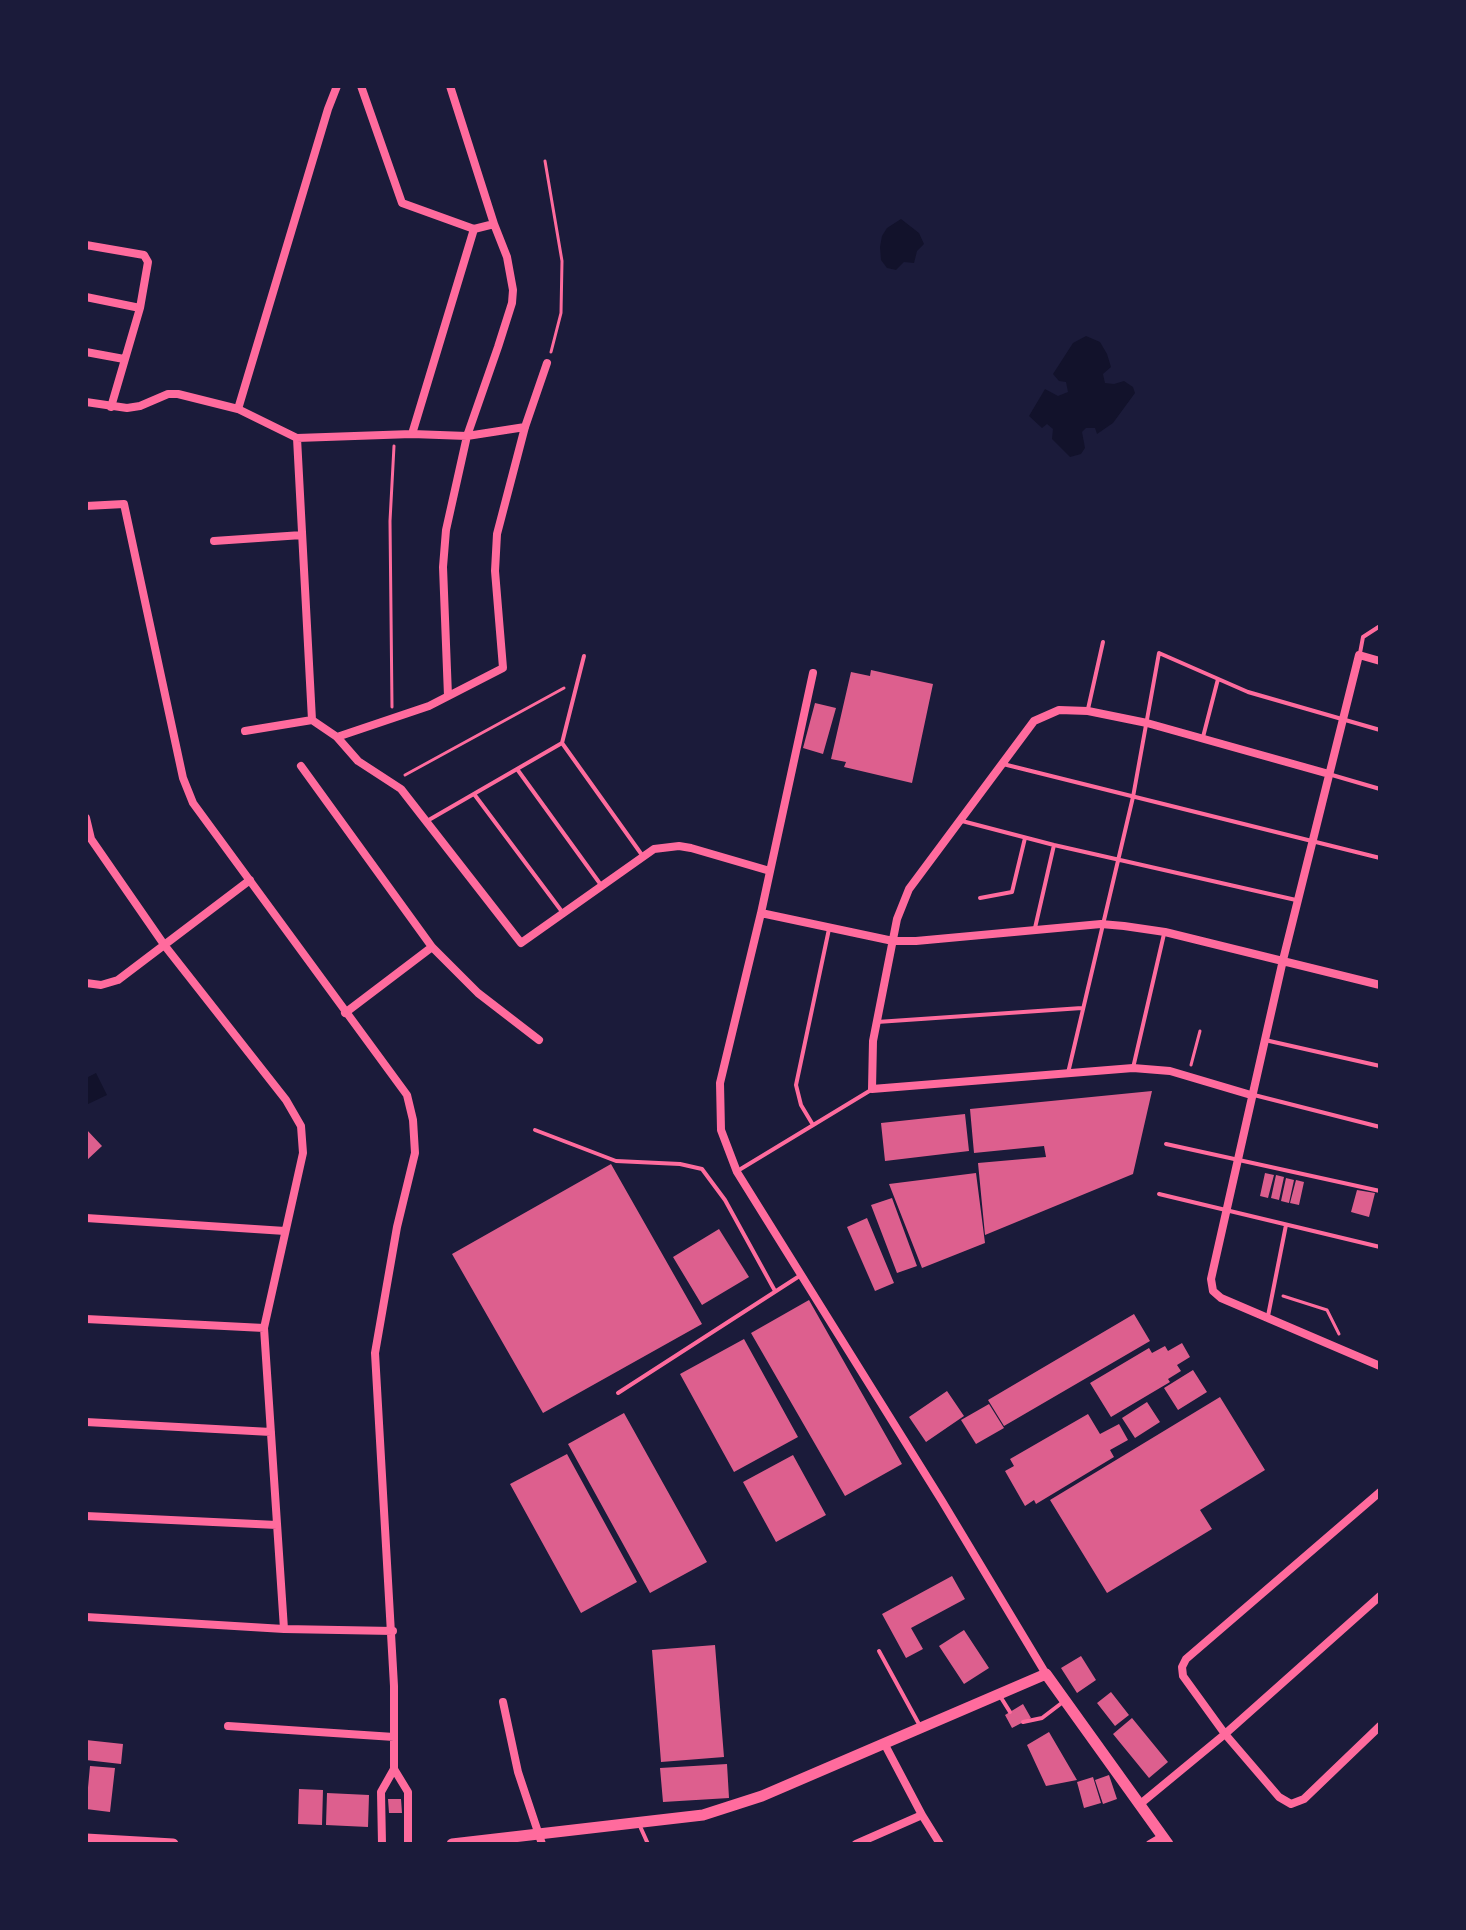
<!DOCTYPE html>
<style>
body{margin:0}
#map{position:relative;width:1466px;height:1930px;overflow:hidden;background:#1b1b3a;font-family:"Fira Sans Condensed",sans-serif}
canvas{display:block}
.frame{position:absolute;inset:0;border:88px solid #1b1b3a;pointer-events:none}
</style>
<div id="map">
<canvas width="1466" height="1930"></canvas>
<div class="frame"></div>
</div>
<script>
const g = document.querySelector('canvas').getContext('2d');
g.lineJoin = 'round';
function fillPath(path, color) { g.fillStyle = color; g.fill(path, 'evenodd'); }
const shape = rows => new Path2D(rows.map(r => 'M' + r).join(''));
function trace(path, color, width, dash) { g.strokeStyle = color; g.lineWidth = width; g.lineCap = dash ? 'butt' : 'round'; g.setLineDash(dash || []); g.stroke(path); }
const water = shape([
 [901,219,919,233,924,244,917,251,914,263,904,262,896,270,887,268,881,260,880,247,882,236,887,228],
 [1086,336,1100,342,1107,354,1111,367,1103,374,1105,383,1114,384,1124,381,1133,387,1135,393,1113,423,1097,434,1095,428,1086,428,1082,432,1085,448,1081,454,1070,457,1052,439,1053,429,1047,424,1042,428,1029,416,1045,389,1058,396,1068,392,1066,382,1059,381,1053,374,1073,343],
 [96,1073,107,1095,86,1105,86,1078]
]);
const building = shape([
 [871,670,933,684,912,783,844,767,846,762,831,759,851,672,870,676],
 [815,703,836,708,823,754,803,748],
 [1152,1091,1133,1174,985,1235,978,1163,1046,1157,1044,1146,974,1153,970,1109],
 [965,1114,969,1151,885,1161,881,1123],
 [86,1129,102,1146,86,1161],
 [611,1164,702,1324,543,1413,452,1254],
 [976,1173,985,1243,922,1268,889,1184],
 [1265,1173,1274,1175,1268,1198,1260,1196],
 [1276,1175,1284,1177,1279,1200,1271,1198],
 [1286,1178,1294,1180,1289,1203,1281,1201],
 [1296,1180,1304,1182,1299,1205,1290,1203],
 [1357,1190,1375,1193,1369,1217,1351,1212],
 [892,1198,917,1266,897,1273,871,1205],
 [867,1218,894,1283,875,1291,847,1227],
 [719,1229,749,1277,702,1305,673,1257],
 [809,1300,902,1464,845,1496,751,1333],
 [1134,1314,1150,1341,1004,1426,988,1400],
 [744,1339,798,1437,734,1472,680,1374],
 [1182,1343,1190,1357,1177,1365,1181,1371,1168,1379,1170,1382,1111,1417,1090,1383,1149,1348,1152,1353,1165,1346,1168,1351],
 [1193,1370,1207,1392,1178,1410,1164,1388],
 [947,1391,964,1416,926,1442,909,1417],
 [1220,1397,1265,1470,1200,1510,1212,1529,1107,1593,1050,1500],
 [1147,1402,1160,1422,1135,1438,1122,1418],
 [989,1404,1004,1428,976,1444,961,1420],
 [624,1413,707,1562,650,1593,568,1444],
 [1088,1414,1100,1434,1119,1424,1128,1440,1110,1450,1114,1457,1036,1504,1034,1500,1025,1506,1005,1471,1014,1466,1010,1459],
 [567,1454,637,1582,581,1613,510,1484],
 [793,1455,826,1515,776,1542,743,1482],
 [952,1576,965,1599,911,1628,923,1649,906,1658,882,1614],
 [964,1630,989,1668,964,1684,939,1646],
 [715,1645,724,1757,661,1762,652,1650],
 [1081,1656,1096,1680,1077,1693,1061,1668],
 [1111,1692,1129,1715,1115,1726,1097,1703],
 [1023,1704,1031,1718,1012,1728,1005,1715],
 [1132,1718,1168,1762,1149,1778,1113,1734],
 [1049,1732,1077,1780,1046,1786,1027,1745],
 [86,1740,123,1744,121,1764,86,1760],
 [727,1764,729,1798,663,1802,660,1768],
 [90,1766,115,1768,110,1812,86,1809],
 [1109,1775,1117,1799,1103,1804,1095,1780],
 [1093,1777,1101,1803,1084,1808,1077,1782],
 [299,1789,323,1790,322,1825,298,1824],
 [327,1793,369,1795,368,1827,326,1825],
 [388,1799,401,1799,402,1813,389,1813]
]);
const path = shape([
 [545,161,562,261,561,313,551,352],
 [392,707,390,521,394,446],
 [405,775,564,688],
 [1191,1065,1200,1031],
 [1283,1296,1327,1310,1339,1334]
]);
const service = shape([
 [1360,653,1363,637,1380,626],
 [1088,709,1103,642],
 [1203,737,1218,679],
 [562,743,642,855],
 [1003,764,1380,858],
 [517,769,601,885],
 [1332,775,1380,789],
 [474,794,563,913],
 [427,821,562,743,584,656],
 [962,821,1054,845,1296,900],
 [980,898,1012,892,1025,838],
 [1035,928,1054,845],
 [877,1022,1082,1008],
 [1265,1040,1380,1066],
 [1133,1068,1164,934],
 [1068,1073,1133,797,1159,653,1248,692,1380,730],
 [1254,1095,1380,1127],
 [813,1125,801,1105,796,1085,829,929],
 [535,1130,616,1161,680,1164,702,1169,725,1200,775,1291],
 [1166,1144,1380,1191],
 [739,1170,871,1090],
 [1159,1194,1380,1247],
 [1268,1316,1286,1225],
 [618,1393,801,1275],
 [879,1651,920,1726],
 [1000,1696,1010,1712],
 [1023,1722,1042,1718,1063,1702],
 [639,1824,648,1844]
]);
const minor = shape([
 [361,86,402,203,474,229],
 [86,245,144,255,148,262,140,308,111,407],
 [86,297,140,308],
 [86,352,124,359],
 [86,402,127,408,140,406,168,394,178,394,238,409,297,438,412,434,467,436,525,427],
 [238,409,328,109,337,86],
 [412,434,474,229,494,224],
 [297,438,312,720],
 [86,506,124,504,183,778,193,803,407,1095,413,1120,415,1153,397,1227,375,1353,394,1686,394,1769,381,1792,382,1844],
 [214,541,302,535],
 [1380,661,1359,655,1283,960,1211,1279,1213,1291,1221,1298,1380,1366],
 [813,673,761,913,720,1083,721,1130,737,1172,942,1501,1046,1674],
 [448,696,443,567,446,530,467,436,498,347,512,303,513,290,507,257,494,224,450,86],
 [245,731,312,720,337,737,358,761,401,789,521,943,654,849,679,846,691,848,770,871],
 [337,737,429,706,503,668,495,571,497,534,525,427,547,363],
 [301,766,432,947,478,993,539,1040],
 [86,818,91,839,165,946,286,1100,301,1126,303,1153,264,1328,284,1629],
 [761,913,893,941,916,941,1101,924,1124,926,1165,932,1380,985],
 [86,983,101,985,118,980,250,880],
 [345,1013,432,947],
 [1251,1095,1170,1071,1133,1068,872,1089,873,1041,897,919,909,889,1034,721,1059,710,1088,711,1147,723,1329,774],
 [86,1218,285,1231],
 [86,1319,264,1328],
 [86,1422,271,1432],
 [1380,1492,1186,1659,1182,1667,1183,1676,1225,1734,1279,1797,1291,1804,1304,1799,1380,1726],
 [86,1516,277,1525],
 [86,1617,284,1629,393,1631],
 [503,1702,518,1772,542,1844],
 [228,1726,394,1737],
 [884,1743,922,1815,940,1844],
 [394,1769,408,1792,408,1844],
 [1139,1805,1225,1734,1380,1596],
 [856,1844,922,1815],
 [1150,1844,1162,1837]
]);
const secondary = shape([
 [86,1839,173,1844],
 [452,1844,703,1815,762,1796,1046,1674,1168,1844]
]);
fillPath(water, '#12122b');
fillPath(building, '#dd5f8e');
trace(path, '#ff6b9d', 3);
trace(service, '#ff6b9d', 4);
trace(minor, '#ff6b9d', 8);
trace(secondary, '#ff6b9d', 11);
</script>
